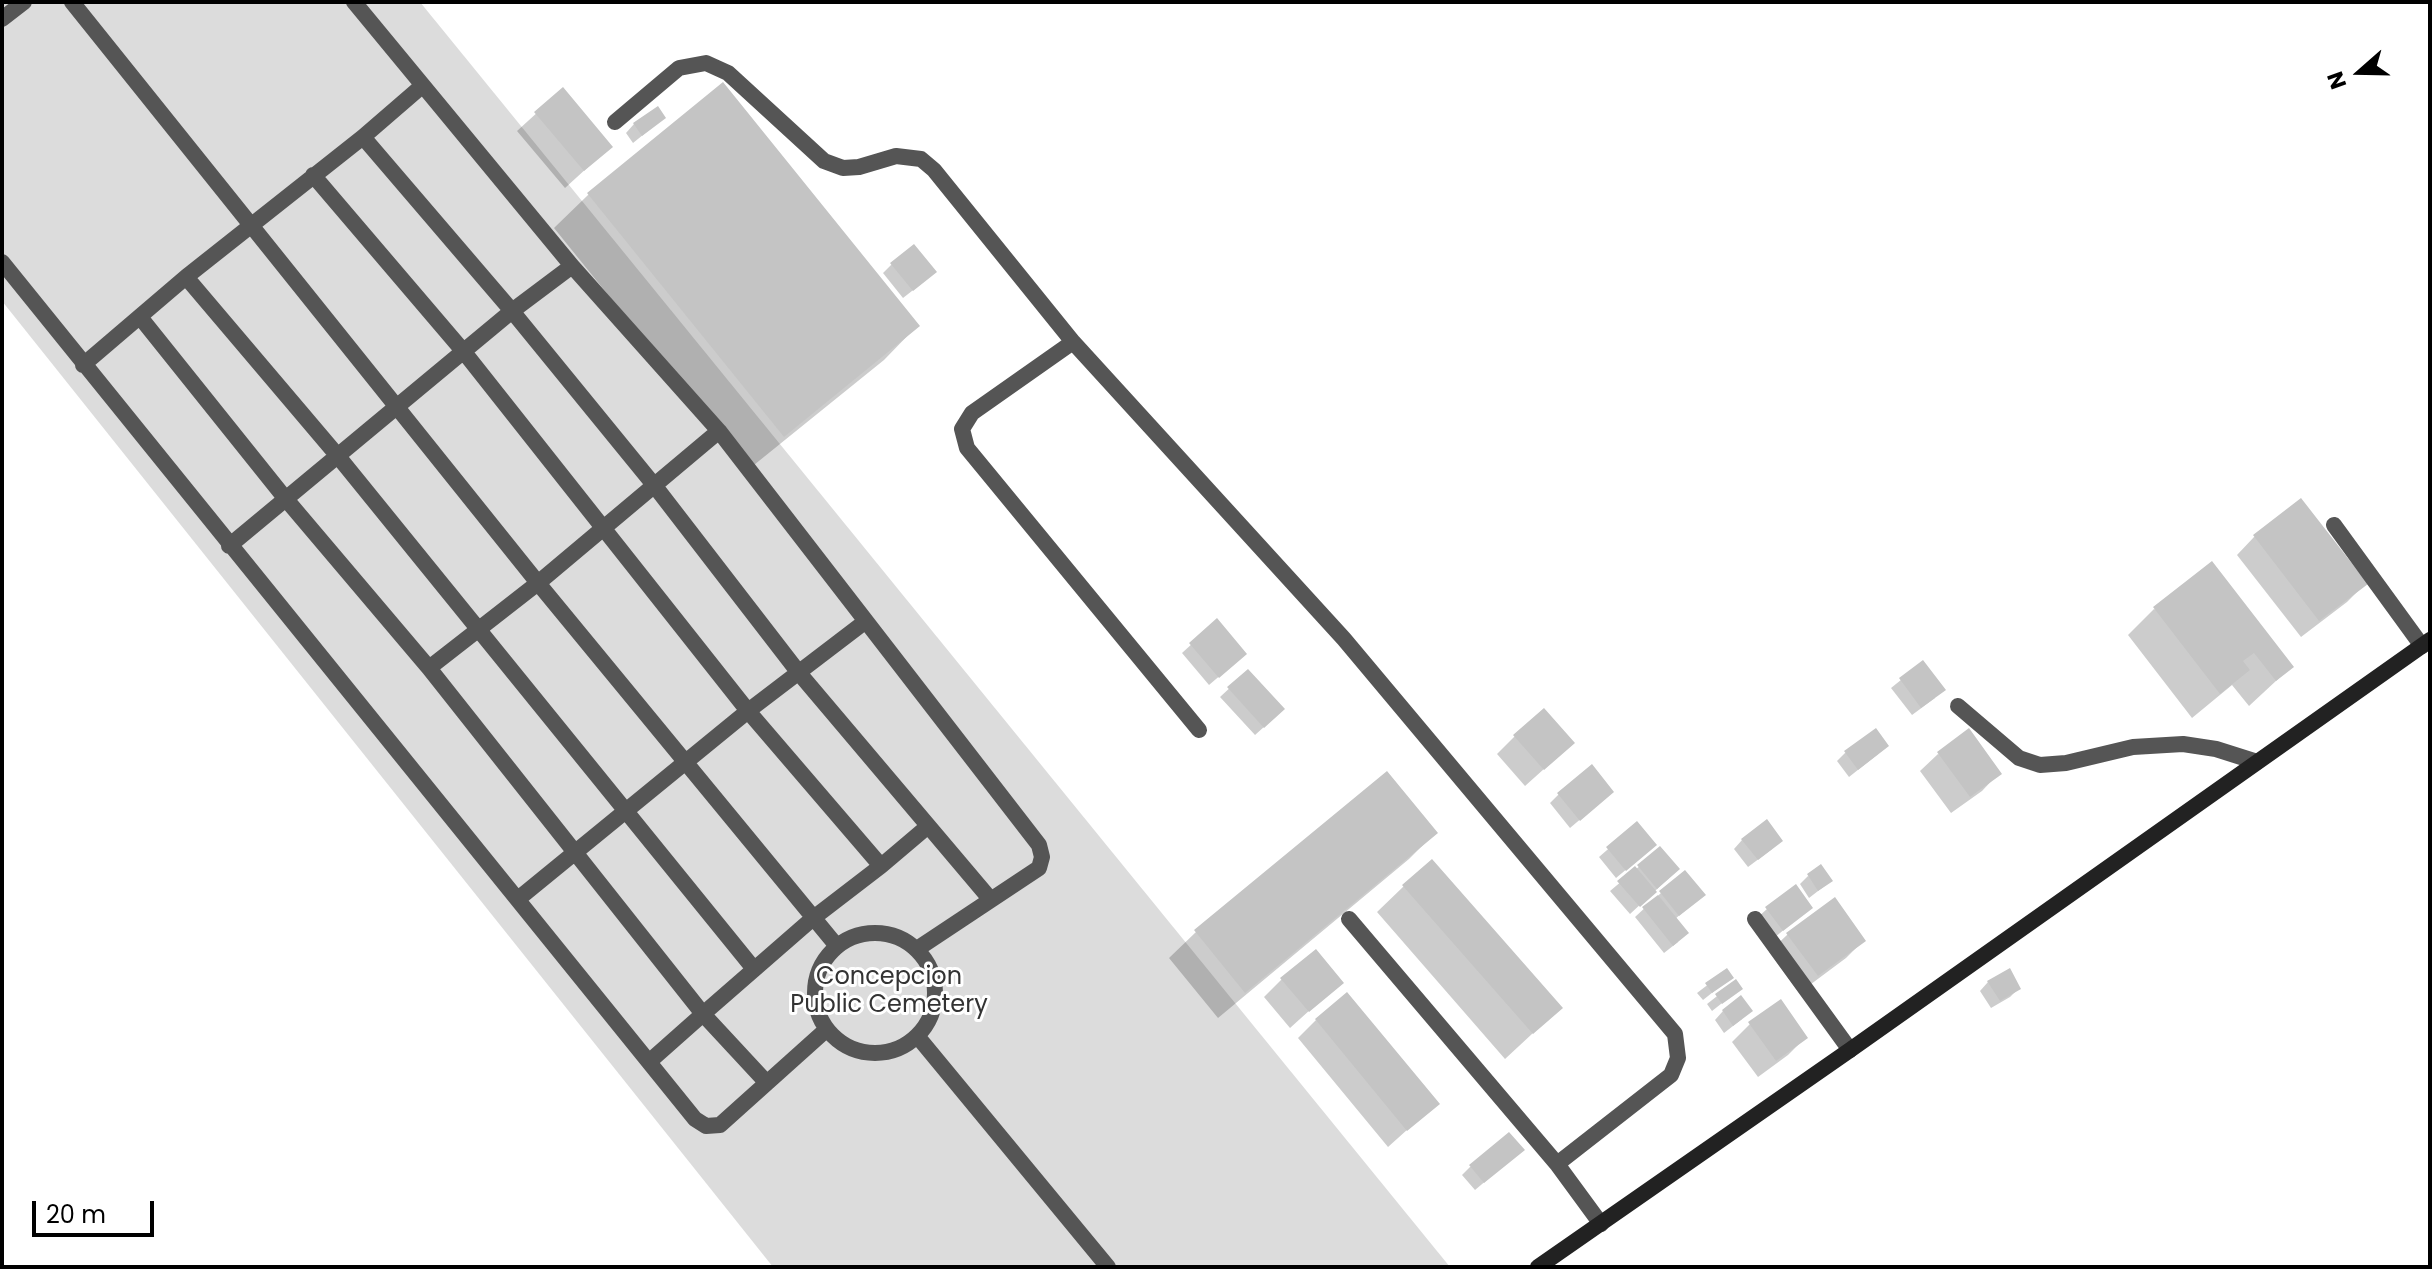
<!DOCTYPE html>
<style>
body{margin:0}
#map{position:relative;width:2432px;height:1269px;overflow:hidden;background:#fff;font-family:Poppins,sans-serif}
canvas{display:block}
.frame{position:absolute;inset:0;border:4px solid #000;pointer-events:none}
.north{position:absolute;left:2320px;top:32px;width:80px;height:80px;-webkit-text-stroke:6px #fff;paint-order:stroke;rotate:250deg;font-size:22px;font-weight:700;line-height:32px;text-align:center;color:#000}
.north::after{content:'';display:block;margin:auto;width:28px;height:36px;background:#000;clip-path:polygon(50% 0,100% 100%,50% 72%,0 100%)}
.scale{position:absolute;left:32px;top:1201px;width:122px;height:36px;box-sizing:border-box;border:4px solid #000;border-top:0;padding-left:10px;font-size:24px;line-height:28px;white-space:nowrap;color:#000;-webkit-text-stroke:6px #fff;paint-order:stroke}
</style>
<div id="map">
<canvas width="2432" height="1269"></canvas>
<div class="frame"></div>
<div class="north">N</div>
<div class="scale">20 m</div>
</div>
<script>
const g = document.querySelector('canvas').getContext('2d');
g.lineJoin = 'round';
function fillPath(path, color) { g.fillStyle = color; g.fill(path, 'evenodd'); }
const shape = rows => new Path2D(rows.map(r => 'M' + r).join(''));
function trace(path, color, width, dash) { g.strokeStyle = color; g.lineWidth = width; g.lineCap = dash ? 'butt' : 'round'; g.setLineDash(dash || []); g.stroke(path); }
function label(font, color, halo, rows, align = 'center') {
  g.font = font + ' Poppins,sans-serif'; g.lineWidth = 6; g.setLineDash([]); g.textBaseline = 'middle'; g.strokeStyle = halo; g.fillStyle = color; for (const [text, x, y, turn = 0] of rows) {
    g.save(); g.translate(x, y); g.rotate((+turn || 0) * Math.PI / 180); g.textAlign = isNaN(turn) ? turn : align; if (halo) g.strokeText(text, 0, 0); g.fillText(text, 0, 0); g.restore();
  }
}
const green = shape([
 [2,2,420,2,1450,1267,773,1267,2,301]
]);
const shadow = shape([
 [723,85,917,326,884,360,749,469,554,228,588,195],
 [562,90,610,147,565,188,517,131],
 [664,118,633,143,626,133,634,124],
 [892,264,926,280,903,298,883,273],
 [2301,501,2365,584,2347,602,2301,637,2237,555,2254,537],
 [2154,609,2291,667,2249,706,2232,685,2192,718,2128,635],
 [1217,621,1236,662,1209,685,1182,653],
 [1922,663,1935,698,1912,715,1891,688],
 [1248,671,1274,718,1255,735,1220,697],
 [1515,736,1554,760,1525,786,1497,754],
 [1845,753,1878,754,1849,777,1837,761],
 [1938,754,1999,773,1982,791,1951,813,1920,771],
 [1559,794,1603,800,1570,828,1550,803],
 [1637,824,1646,853,1616,878,1599,857],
 [1435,833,1409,859,1218,1018,1169,958,1196,932],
 [1742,840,1772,849,1748,867,1734,849],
 [1660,849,1669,878,1630,914,1610,891],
 [1808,876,1831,881,1809,898,1800,884],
 [1404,886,1560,1008,1505,1059,1377,912],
 [1661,893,1694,903,1675,919,1678,942,1664,953,1635,917],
 [1834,900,1864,940,1846,958,1799,993,1769,952,1787,935],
 [1810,908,1774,938,1758,917,1767,909],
 [1727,970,1732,977,1703,1000,1697,993],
 [1282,979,1341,982,1290,1028,1264,997],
 [1735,982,1740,989,1712,1011,1707,1004],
 [1988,982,2019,988,2010,997,1991,1008,1980,991],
 [1723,1011,1742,1019,1724,1033,1715,1020],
 [1316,1020,1437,1103,1388,1147,1298,1038],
 [1750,1024,1806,1037,1788,1055,1758,1077,1732,1042],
 [1513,1158,1475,1190,1462,1175,1470,1167]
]);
const building = shape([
 [723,82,920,326,784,437,587,193],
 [563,87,613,147,584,171,534,112],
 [658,106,666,118,642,136,633,123],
 [914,244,937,272,913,291,890,263],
 [2301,498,2368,584,2319,621,2253,535],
 [2212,561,2294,667,2276,681,2254,653,2243,661,2250,670,2220,694,2153,607],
 [1217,618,1247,654,1219,678,1189,643],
 [1923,660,1946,690,1921,708,1899,678],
 [1248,669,1285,709,1264,728,1227,687],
 [1544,708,1575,743,1544,770,1513,735],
 [1876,728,1889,746,1858,770,1844,751],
 [1969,728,2002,774,1970,797,1937,752],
 [1592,764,1614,792,1580,821,1557,793],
 [1387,771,1438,833,1245,993,1194,930],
 [1767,819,1783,841,1758,860,1741,839],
 [1637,821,1657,845,1626,871,1606,847],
 [1660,846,1680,869,1657,889,1637,865],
 [1432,859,1563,1008,1533,1034,1402,885],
 [1821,864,1833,881,1818,891,1807,874],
 [1635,866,1657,892,1640,907,1617,881],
 [1685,870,1706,895,1679,916,1659,891],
 [1796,884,1813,908,1783,931,1765,907],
 [1658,895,1689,933,1673,946,1642,907],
 [1835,897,1866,941,1818,976,1786,933],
 [1316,949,1344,983,1309,1012,1280,978],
 [1727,968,1734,978,1712,993,1705,983],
 [2010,968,2021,989,2000,1001,1987,981],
 [1736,979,1743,989,1722,1004,1715,994],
 [1347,992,1440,1104,1407,1131,1315,1019],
 [1741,995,1753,1011,1733,1026,1722,1010],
 [1781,999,1808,1038,1776,1061,1748,1022],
 [1509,1132,1525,1150,1484,1183,1469,1165]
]);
const lane = shape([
 [72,2,538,583,836,945],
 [354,2,572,266,719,431,1039,845,1042,857,1039,868,917,949],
 [2,19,24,2],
 [615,122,679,68,706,63,728,73,824,161,843,168,859,167,896,156,921,159,934,170,1073,342],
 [363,137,512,311,654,485,799,673,991,900],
 [2,262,695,1119,706,1126,720,1125,827,1029],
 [186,277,337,455,754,969],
 [140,317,285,498,429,668,703,1014,812,919,881,866,748,711,464,352,313,175],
 [83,365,186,277,363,137,422,86],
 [2334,525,2422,646],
 [229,546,512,311,572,266],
 [429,668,538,583,719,431],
 [1199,730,967,448,962,429,972,413,1073,342,1344,639,1675,1034,1678,1058,1671,1075,1557,1164,1601,1224],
 [881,866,927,827],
 [518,899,748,711,866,621],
 [1349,919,1557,1164],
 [1755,919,1850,1050],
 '815 993a60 60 0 1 1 120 0a60 60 0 1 1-120 0Z',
 [918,1037,1108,1267],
 [650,1061,703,1014,767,1083]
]);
const street = shape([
 [1958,706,2019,758,2040,765,2066,763,2133,747,2183,744,2216,749,2257,762]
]);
const secondary = shape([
 [1538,1267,1850,1050,2430,640]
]);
const parkNames = [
 ["Concepcion",889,978],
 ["Public Cemetery",889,1006]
];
fillPath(green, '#dcdcdc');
fillPath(shadow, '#0003');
fillPath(building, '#c4c4c4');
trace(lane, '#555', 16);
trace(street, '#555', 16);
trace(secondary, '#222', 16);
label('24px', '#333', '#fff', parkNames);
</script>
